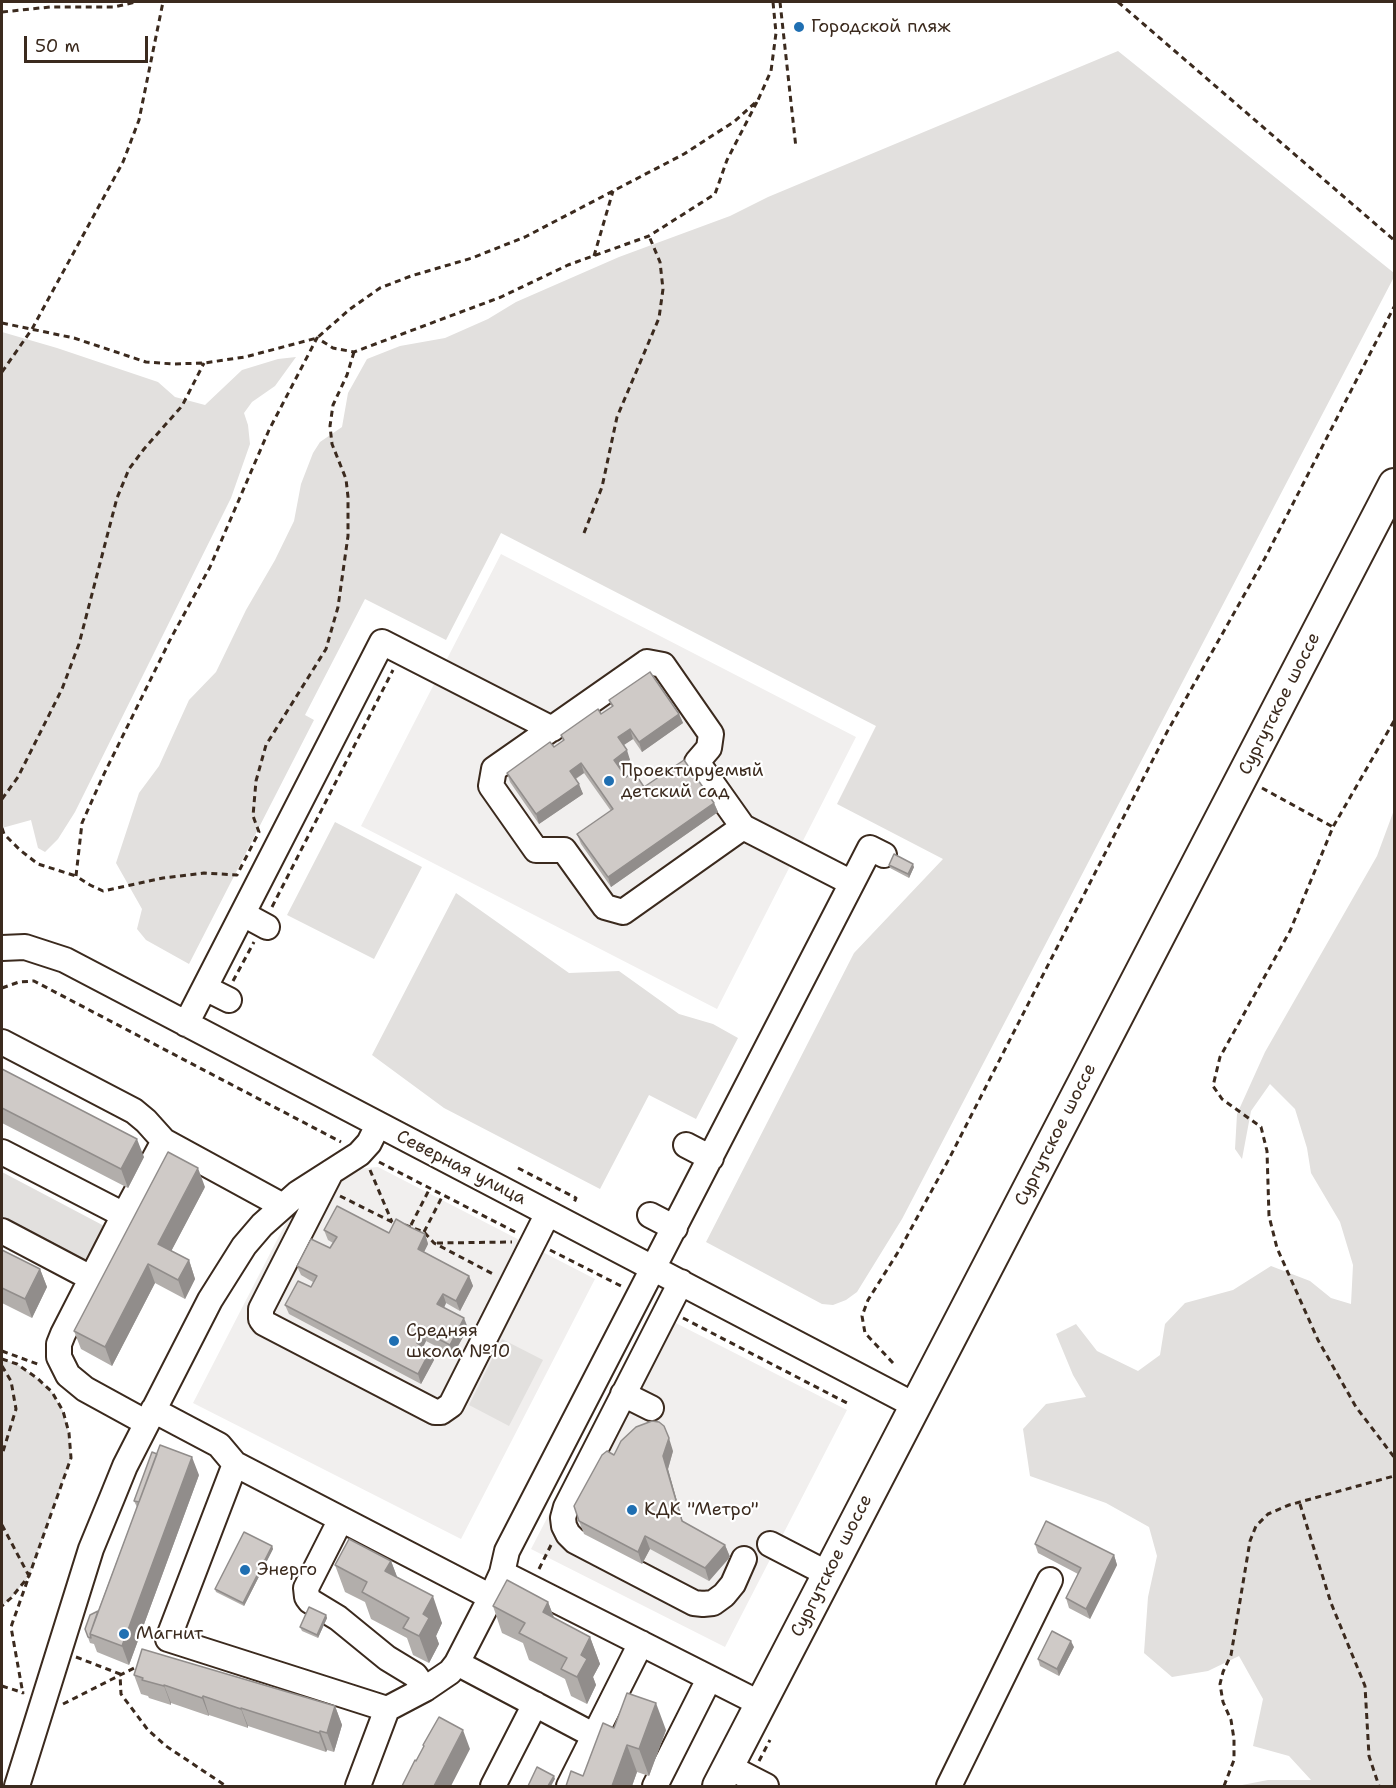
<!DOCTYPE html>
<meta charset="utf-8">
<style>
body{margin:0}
#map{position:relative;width:1396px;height:1788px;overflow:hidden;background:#fff;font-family:"Shantell Sans",sans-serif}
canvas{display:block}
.frame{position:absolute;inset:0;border:3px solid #3b2a1e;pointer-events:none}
.scale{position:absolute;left:24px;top:36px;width:124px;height:27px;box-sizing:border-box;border:3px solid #3b2a1e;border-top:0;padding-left:8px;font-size:18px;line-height:21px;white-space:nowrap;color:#3b2a1e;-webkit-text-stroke:4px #fff;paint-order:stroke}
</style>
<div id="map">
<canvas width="1396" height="1788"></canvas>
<div class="frame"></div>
<div class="scale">50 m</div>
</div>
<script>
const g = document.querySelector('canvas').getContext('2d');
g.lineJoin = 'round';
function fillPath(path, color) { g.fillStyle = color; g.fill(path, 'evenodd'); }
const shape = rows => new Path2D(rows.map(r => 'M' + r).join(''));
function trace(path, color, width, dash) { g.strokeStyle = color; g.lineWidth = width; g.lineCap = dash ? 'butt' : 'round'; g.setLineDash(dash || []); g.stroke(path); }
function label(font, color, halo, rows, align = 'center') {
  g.font = font + ' "Shantell Sans",sans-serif'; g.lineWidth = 4.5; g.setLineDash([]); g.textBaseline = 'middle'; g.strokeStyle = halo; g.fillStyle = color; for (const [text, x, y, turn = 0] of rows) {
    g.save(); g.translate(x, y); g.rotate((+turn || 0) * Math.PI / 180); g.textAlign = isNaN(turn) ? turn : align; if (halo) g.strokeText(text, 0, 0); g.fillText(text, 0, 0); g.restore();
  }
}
const built = shape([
 [501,554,856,737,717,1009,361,826],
 [378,1167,595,1279,461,1539,193,1403,294,1207,355,1169],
 [654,1312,847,1410,725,1647,531,1549]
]);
const green = shape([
 [1118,51,1394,273,1394,277,902,1219,857,1292,846,1300,833,1305,822,1304,706,1242,854,953,943,859,837,804,876,726,501,533,446,640,365,599,305,715,314,720,189,964,146,940,137,929,142,909,116,863,139,793,159,766,189,700,216,672,246,610,275,560,294,521,301,484,313,453,320,442,342,427,348,393,367,359,400,346,445,338,488,319,516,302,619,257,730,216,768,197],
 [2,332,57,348,158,382,175,397,205,405,242,370,278,359,296,357,275,386,252,402,244,413,248,425,250,444,231,498,75,812,58,839,45,852,38,848,31,820,2,828],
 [1394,810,1394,1786,1241,1786,1242,1785,1268,1780,1311,1780,1289,1756,1253,1746,1263,1699,1239,1656,1208,1671,1172,1677,1144,1653,1148,1597,1157,1556,1149,1527,1106,1503,1030,1476,1023,1429,1046,1404,1086,1397,1073,1375,1056,1334,1076,1324,1097,1351,1138,1371,1160,1355,1165,1324,1185,1303,1233,1290,1271,1266,1310,1281,1331,1298,1351,1304,1353,1265,1340,1222,1311,1173,1307,1148,1295,1109,1270,1084,1251,1111,1242,1159,1235,1149,1237,1114,1265,1052,1377,856],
 [335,822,422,867,374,959,287,915],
 [456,893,569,973,619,971,679,1014,713,1024,738,1038,696,1119,649,1095,600,1189,444,1108,372,1055],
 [2,1172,108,1228,87,1267,2,1222],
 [502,1339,543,1360,509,1426,469,1405],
 [2,1359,17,1364,37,1378,52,1392,63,1411,69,1433,71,1458,29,1576,11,1598,2,1606]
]);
const path = shape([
 [780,2,796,148],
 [1118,2,1394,240],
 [2,12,50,7,114,7,136,2],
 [594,256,613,191],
 [2,323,74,338,146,362,173,364,204,363,245,357,317,338,350,309,380,288,411,276,472,258,525,237,684,154,735,121,758,100,771,71,776,33,773,2],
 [354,352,347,375,333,405,330,426,332,444,346,479,348,497,348,536,338,607,326,649,266,745,256,781,253,816,259,832,237,875,204,873,163,878,103,891,90,885,76,876,82,823,103,776,171,638,210,567,269,430,317,338,333,348,354,352,501,297,568,265,649,236,715,194,727,160,758,100],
 [2,372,32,329,123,162,139,120,163,2],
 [584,533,602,487,617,417,659,318,663,289,660,262,649,236],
 [1394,721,1333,827,1290,931,1220,1057,1213,1086,1222,1099,1261,1127,1267,1151,1269,1216,1277,1248,1318,1340,1356,1407,1394,1457],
 [1262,788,1333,827],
 [2,799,18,777,62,689,79,644,117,498,129,469,144,449,182,406,204,363],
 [2,828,4,834,20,850,38,864,76,876],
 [272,907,393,670],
 [233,981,254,942],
 [2,988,19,982,34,981,341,1142],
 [379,1162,517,1233],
 [518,1168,576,1198,573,1205],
 [370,1170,392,1222],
 [340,1196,396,1224],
 [405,1225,424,1232,434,1243,495,1275],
 [411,1225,430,1188],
 [424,1232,443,1195],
 [437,1243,512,1242],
 [550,1250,621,1286],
 [683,1318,847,1403],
 [2,1351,40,1365],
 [2,1359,17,1364,37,1378,52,1392,63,1411,69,1433,71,1458,29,1576,11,1598,2,1606],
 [893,1363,865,1333,862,1316,868,1300,900,1249,950,1157,1167,732,1265,558,1394,307],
 [2,1366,11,1381,16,1409,2,1455],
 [1300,1504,1331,1603,1365,1686,1369,1756,1379,1786],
 [2,1525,29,1576,11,1627,23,1694],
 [539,1569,551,1545],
 [76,1657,120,1674,121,1694,148,1730,166,1746,226,1786],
 [2,1686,24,1693],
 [63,1704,140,1665],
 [759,1761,770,1740],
 [1224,1786,1234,1760,1234,1739,1231,1720,1223,1702,1220,1684,1223,1672,1231,1655,1250,1541,1256,1526,1268,1514,1289,1505,1394,1476]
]);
const minor = shape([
 [647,662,663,665,711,734,709,748,697,762,743,827,623,912,605,907,564,850,536,850,491,786,494,769,647,662],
 [852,883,870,848,884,855],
 [243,914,267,927],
 [2,948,25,947,65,960,916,1406],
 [205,988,229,1000],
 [186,1024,382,642,552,729],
 [2,1042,134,1111,146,1121,164,1141,283,1206],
 [686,1145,711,1158],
 [2,1152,124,1215,63,1334,59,1344,59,1357,68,1375,85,1389,147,1423],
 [331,1172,261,1309,261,1319,264,1323,435,1412,441,1412,451,1405,548,1213],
 [124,1215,164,1141],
 [650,1215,675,1228],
 [2,1231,91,1278],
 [681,1282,566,1507,563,1518,564,1526,568,1534,575,1541,694,1603,703,1604,713,1603,724,1595,733,1584,744,1559],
 [623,1394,651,1408],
 [153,1410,219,1445,235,1464,491,1597,502,1573,507,1551,852,883,743,827],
 [235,1464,168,1639,387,1709],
 [341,1519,306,1588,307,1597,310,1601,338,1618,387,1658,415,1675,425,1689],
 [770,1544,828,1574],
 [502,1573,761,1704],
 [457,1663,595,1736],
 [729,1767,766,1786],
 [17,1786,91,1549,112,1498,125,1466,210,1300,244,1246,262,1225,298,1193,359,1154,369,1143,378,1125],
 [358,1786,387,1709,425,1689,450,1672,457,1663,491,1597],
 [493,1786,535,1704],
 [569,1786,641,1643],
 [655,1786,709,1679],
 [949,1786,1050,1580]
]);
const major = shape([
 [718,1786,1394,484]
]);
const wall = shape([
 [609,700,679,714,683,723,642,752,633,739,623,745,630,760,620,768,626,777,644,787,714,803,718,812,611,887,581,844,577,834,611,811,584,773,576,779,583,794,539,824,510,782,507,773,554,747,563,741,561,735,601,714,612,707],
 [889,865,914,867,909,878,890,868],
 [2,1069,144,1157,128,1188,2,1123],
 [205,1187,171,1251,189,1260,195,1279,185,1299,155,1283,112,1366,81,1349,74,1331],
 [324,1230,425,1234,428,1244,424,1252,469,1276,473,1286,460,1311,446,1303,444,1308,468,1328,453,1355,426,1341,423,1347,430,1351,434,1360,421,1384,289,1314,285,1305,311,1287,313,1282,301,1275,297,1266,330,1248,333,1243,328,1240],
 [2,1250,40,1269,47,1287,32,1318,2,1303],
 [673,1451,668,1469,683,1522,725,1545,730,1557,709,1581,650,1549,642,1564,584,1534,579,1521,614,1455],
 [199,1475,129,1665,97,1652,94,1644,90,1643,85,1629,98,1611,137,1507,134,1501],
 [1035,1544,1114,1555,1117,1565,1090,1619,1069,1608,1066,1598,1078,1574,1038,1553],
 [272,1546,273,1549,244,1606,216,1592,215,1589],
 [391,1561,397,1577,442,1623,436,1636,439,1644,429,1663,413,1655,407,1638,371,1619,365,1602,345,1592,335,1565],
 [548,1602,554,1618,590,1637,600,1664,593,1677,596,1685,587,1704,571,1696,565,1679,529,1660,523,1643,502,1633,493,1606],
 [326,1615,327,1618,318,1638,302,1631,300,1627],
 [1074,1647,1059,1676,1040,1666,1038,1659],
 [134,1675,335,1706,342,1725,334,1752,327,1750,326,1752,248,1726,248,1728,209,1715,209,1716,171,1703,171,1705,149,1698,148,1696,141,1694],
 [614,1728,666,1730,649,1776,637,1772,632,1786,566,1786,583,1776]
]);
const shadedWall = shape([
 [679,714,683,723,642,752,639,742],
 [630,729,633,739,621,747,618,737],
 [627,750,630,760,618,769,614,760],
 [581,763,584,773,573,780,570,771],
 [579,784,583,794,539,824,536,814],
 [714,803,718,812,611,887,608,877],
 [913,864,914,867,909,878,908,874],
 [137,1139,144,1157,128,1188,121,1169],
 [198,1168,205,1187,165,1263,158,1244],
 [425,1234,428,1244,421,1258,418,1249],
 [189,1260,195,1279,185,1299,178,1280],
 [148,1264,155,1283,112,1366,105,1347],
 [40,1269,47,1287,32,1318,25,1299],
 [469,1276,473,1286,460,1311,456,1301],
 [443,1294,446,1303,441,1314,437,1304],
 [464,1318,468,1328,453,1355,450,1345],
 [423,1331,426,1341,420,1353,417,1343],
 [430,1351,434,1360,421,1384,418,1374],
 [669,1438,673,1451,668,1469,686,1534,682,1521,663,1456],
 [192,1457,199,1475,129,1665,122,1646],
 [645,1536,650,1549,642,1564,638,1552],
 [725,1545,730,1557,709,1581,705,1568],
 [272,1546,273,1549,244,1606,243,1603],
 [1114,1555,1117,1565,1090,1619,1086,1609],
 [391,1561,401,1587,385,1571],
 [433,1596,442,1623,436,1636,439,1644,429,1663,419,1636,423,1614],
 [548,1602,558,1628,543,1612],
 [326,1615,327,1618,318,1638,317,1635],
 [590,1637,600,1664,593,1677,596,1685,587,1704,577,1677,581,1655],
 [1071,1641,1074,1647,1059,1676,1057,1669],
 [164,1685,171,1703,171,1705,164,1686],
 [203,1696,209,1715,209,1716,202,1698],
 [656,1703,666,1730,649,1776,639,1749],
 [335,1706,342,1725,334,1752,327,1733],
 [241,1708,248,1726,248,1728,241,1709],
 [463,1730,470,1749,451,1786,434,1786],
 [320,1731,327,1750,326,1752,319,1733],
 [627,1745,637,1772,632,1786,612,1786],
 [554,1776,555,1779,551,1786,548,1786]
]);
const building = shape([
 [650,672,679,714,639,742,630,729,618,737,627,750,614,760,626,777,634,772,644,787,684,760,714,803,608,877,577,834,613,809,581,763,570,771,579,784,536,814,507,773,550,742,554,747,564,740,561,735,598,709,601,714,613,706,609,700,650,672],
 [894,854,913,864,908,874,889,865,894,854],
 [2,1069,137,1139,121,1169,2,1108,2,1069],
 [168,1152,198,1168,158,1244,189,1260,178,1280,148,1264,105,1347,74,1331,168,1152],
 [337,1206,389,1233,396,1219,410,1227,425,1234,418,1249,469,1276,456,1301,443,1294,437,1304,464,1318,450,1345,423,1331,417,1343,430,1351,418,1374,285,1305,298,1281,311,1287,317,1276,297,1266,311,1239,330,1248,337,1237,324,1230,337,1206],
 [2,1250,40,1269,25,1299,2,1288,2,1250],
 [652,1421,659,1422,664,1426,669,1438,663,1456,682,1521,725,1545,705,1568,645,1536,638,1552,579,1521,574,1506,602,1455,607,1451,614,1455,621,1441,636,1427,652,1421],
 [160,1445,192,1457,122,1646,90,1634,160,1445],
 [152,1452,157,1454,139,1502,134,1501,152,1452],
 [1046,1521,1114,1555,1086,1609,1066,1598,1081,1568,1035,1544,1046,1521],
 [244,1532,272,1546,243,1603,215,1589,244,1532],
 [349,1539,391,1561,385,1571,433,1596,423,1614,429,1618,419,1636,403,1628,409,1618,362,1592,367,1582,335,1565,349,1539],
 [507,1580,548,1602,543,1612,590,1637,581,1655,587,1659,577,1677,561,1669,567,1658,519,1633,525,1623,493,1606,507,1580],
 [309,1607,326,1615,317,1635,300,1627,309,1607],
 [98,1611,90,1634,91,1638,88,1637,85,1629,90,1615,98,1611],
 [1052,1631,1071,1641,1057,1669,1038,1659,1052,1631],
 [142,1649,335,1706,327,1733,320,1731,319,1733,241,1708,241,1709,203,1696,202,1698,164,1685,164,1686,142,1680,143,1678,134,1675,142,1649],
 [627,1693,656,1703,639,1749,627,1745,612,1786,566,1786,571,1771,583,1776,603,1723,614,1728,627,1693],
 [439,1717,463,1730,434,1786,402,1786,415,1760,416,1761,424,1746,423,1745,439,1717],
 [537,1767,554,1776,548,1786,528,1786,537,1767]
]);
const markers = [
 [799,27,6,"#1f6fb2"],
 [609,781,6,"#1f6fb2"],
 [394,1341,6,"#1f6fb2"],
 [632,1510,6,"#1f6fb2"],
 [245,1570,6,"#1f6fb2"],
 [124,1634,6,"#1f6fb2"]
];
const poiNames = [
 ["Городской пляж",811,27],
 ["Проектируемый",621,771],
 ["детский сад",621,792],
 ["Средняя",406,1331],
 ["школа №10",406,1352],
 ["КДК \"Метро\"",644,1510],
 ["Энерго",257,1570],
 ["Магнит",136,1634]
];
const streetNames = [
 ["Сургутское шоссе",1280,704,-63],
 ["Сургутское шоссе",1056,1135,-63],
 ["Северная улица",461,1168,27],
 ["Сургутское шоссе",832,1566,-63]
];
fillPath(built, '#f1efee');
fillPath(green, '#e2e0de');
trace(minor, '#3b2a1e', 28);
trace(major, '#3b2a1e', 34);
trace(path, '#3b2a1e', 3, [6, 4.5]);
trace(minor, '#fff', 24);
trace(major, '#fff', 30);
fillPath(wall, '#b2aeab');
fillPath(shadedWall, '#918d8b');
fillPath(building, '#cfcac7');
trace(building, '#918d8b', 1.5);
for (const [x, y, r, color] of markers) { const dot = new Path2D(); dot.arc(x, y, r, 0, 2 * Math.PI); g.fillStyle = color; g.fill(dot); trace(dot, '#fff', 2); }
label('18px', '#3b2a1e', '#fff', poiNames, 'left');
label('18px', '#3b2a1e', '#fff', streetNames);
</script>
